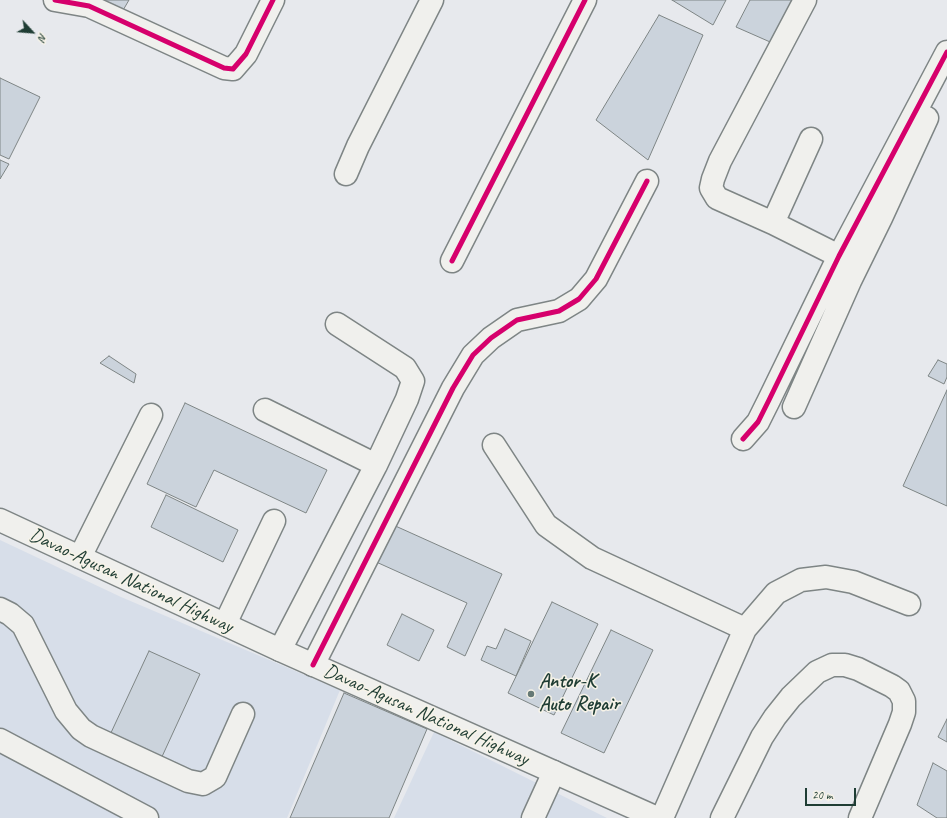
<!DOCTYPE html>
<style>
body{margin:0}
#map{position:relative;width:947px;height:818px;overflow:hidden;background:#e7e9ed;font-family:Caveat,sans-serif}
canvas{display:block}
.north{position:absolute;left:12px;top:12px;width:40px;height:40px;-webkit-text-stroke:3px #f7f3e8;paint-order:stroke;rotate:116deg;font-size:11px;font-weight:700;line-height:16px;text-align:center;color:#1f3d34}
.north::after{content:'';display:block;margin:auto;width:14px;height:18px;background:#1f3d34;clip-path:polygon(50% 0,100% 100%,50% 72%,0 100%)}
.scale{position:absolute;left:805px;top:788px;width:51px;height:18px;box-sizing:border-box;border:2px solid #1f3d34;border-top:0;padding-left:5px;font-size:12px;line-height:14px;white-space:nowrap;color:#1f3d34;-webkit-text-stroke:3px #f7f3e8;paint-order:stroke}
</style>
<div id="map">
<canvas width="947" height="818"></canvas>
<div class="north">N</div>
<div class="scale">20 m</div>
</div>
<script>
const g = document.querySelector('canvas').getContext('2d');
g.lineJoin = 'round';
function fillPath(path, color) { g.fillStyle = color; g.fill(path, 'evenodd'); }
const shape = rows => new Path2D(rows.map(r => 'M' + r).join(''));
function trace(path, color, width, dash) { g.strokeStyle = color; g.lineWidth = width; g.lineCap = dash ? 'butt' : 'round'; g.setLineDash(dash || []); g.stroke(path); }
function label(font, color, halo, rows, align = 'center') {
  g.font = font + ' Caveat,sans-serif'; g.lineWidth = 3; g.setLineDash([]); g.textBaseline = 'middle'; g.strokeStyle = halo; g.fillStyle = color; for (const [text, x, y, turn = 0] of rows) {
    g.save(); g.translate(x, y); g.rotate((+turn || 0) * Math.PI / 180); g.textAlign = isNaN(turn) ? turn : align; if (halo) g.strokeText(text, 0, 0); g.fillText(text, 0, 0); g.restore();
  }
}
const built = shape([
 [0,540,121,597,340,690,287,818,0,818],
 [434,732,607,818,394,818]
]);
const building = shape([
 [94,0,129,0,122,12,94,0],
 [672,0,726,0,713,25,672,0],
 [750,0,797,0,777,45,736,27,750,0],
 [659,15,703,35,648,160,596,120,659,15],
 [0,78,40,97,9,159,0,155,0,78],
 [0,160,9,164,0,179,0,160],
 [109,356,136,374,134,383,100,363,109,356],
 [938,360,947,364,947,377,944,384,928,376,938,360],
 [947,390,947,506,903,486,947,390],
 [185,403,327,470,306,513,214,470,196,507,147,484,185,403],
 [166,495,238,530,223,562,151,527,166,495],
 [391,524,502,574,465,656,447,647,467,603,374,561,391,524],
 [552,602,598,624,554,715,508,693,552,602],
 [402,614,434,630,419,661,387,645,402,614],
 [505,629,531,641,516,676,481,660,487,646,496,649,505,629],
 [611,630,653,650,604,753,561,733,611,630],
 [149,651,200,674,160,761,109,737,149,651],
 [344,693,427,729,389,818,290,818,344,693],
 [947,719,947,742,938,737,947,719],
 [933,763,947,771,947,818,937,818,917,805,933,763]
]);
const minor = shape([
 [55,0,89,6,224,68,233,69,246,54,273,0],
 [805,0,720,161,713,179,711,188,717,198,773,223,839,256],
 [346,174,358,146,432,0],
 [773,223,811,139],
 [452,261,585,0],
 [794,407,850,281,881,218,927,118],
 [265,410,376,465],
 [743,439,758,422,769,400,839,256,947,52],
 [494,445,546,525,592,558,745,629],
 [80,557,151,415],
 [0,609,10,614,23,625,66,711,81,729,91,736,188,781,203,784,215,777,243,714],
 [225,624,274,521],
 [280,650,376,465,407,399,413,381,405,368,337,324],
 [313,665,453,388,473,355,491,338,517,320,559,311,579,299,596,279,647,181],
 [0,740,147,818],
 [533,818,554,772],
 [662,818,745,629,776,593,801,580,826,577,853,582,909,604],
 [722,818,762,737,775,717,791,697,817,672,832,665,845,665,858,669,892,686,899,691,904,701,904,712,900,724,860,818]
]);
const major = shape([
 [0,520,280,650,657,818]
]);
const cycleway = shape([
 [55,0,89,6,224,68,233,69,246,54,273,0],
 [452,261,585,0],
 [743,439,758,422,769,400,839,256,947,52],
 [313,665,453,388,473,355,491,338,517,320,559,311,579,299,596,279,647,181]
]);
const markers = [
 [531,694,4,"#657975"]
];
const streetNames = [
 ["Davao-Agusan National Highway",131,581,25],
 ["Davao-Agusan National Highway",426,715,24]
];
const poiNames = [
 ["Antor-K",539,682],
 ["Auto Repair",539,705]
];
fillPath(built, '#d7dee9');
fillPath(building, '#cbd3dc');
trace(building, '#7e8585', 1);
trace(minor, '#7e8585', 25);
trace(major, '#7e8585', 25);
trace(minor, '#f0f0ed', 22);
trace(major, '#f0f0ed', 22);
trace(cycleway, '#d6006c', 5);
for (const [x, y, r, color] of markers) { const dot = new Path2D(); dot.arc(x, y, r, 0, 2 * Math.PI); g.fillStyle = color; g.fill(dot); trace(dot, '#f7f3e8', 1.5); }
label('20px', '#1f3d34', '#f7f3e8', streetNames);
label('bold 20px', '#1f3d34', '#f7f3e8', poiNames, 'left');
</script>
